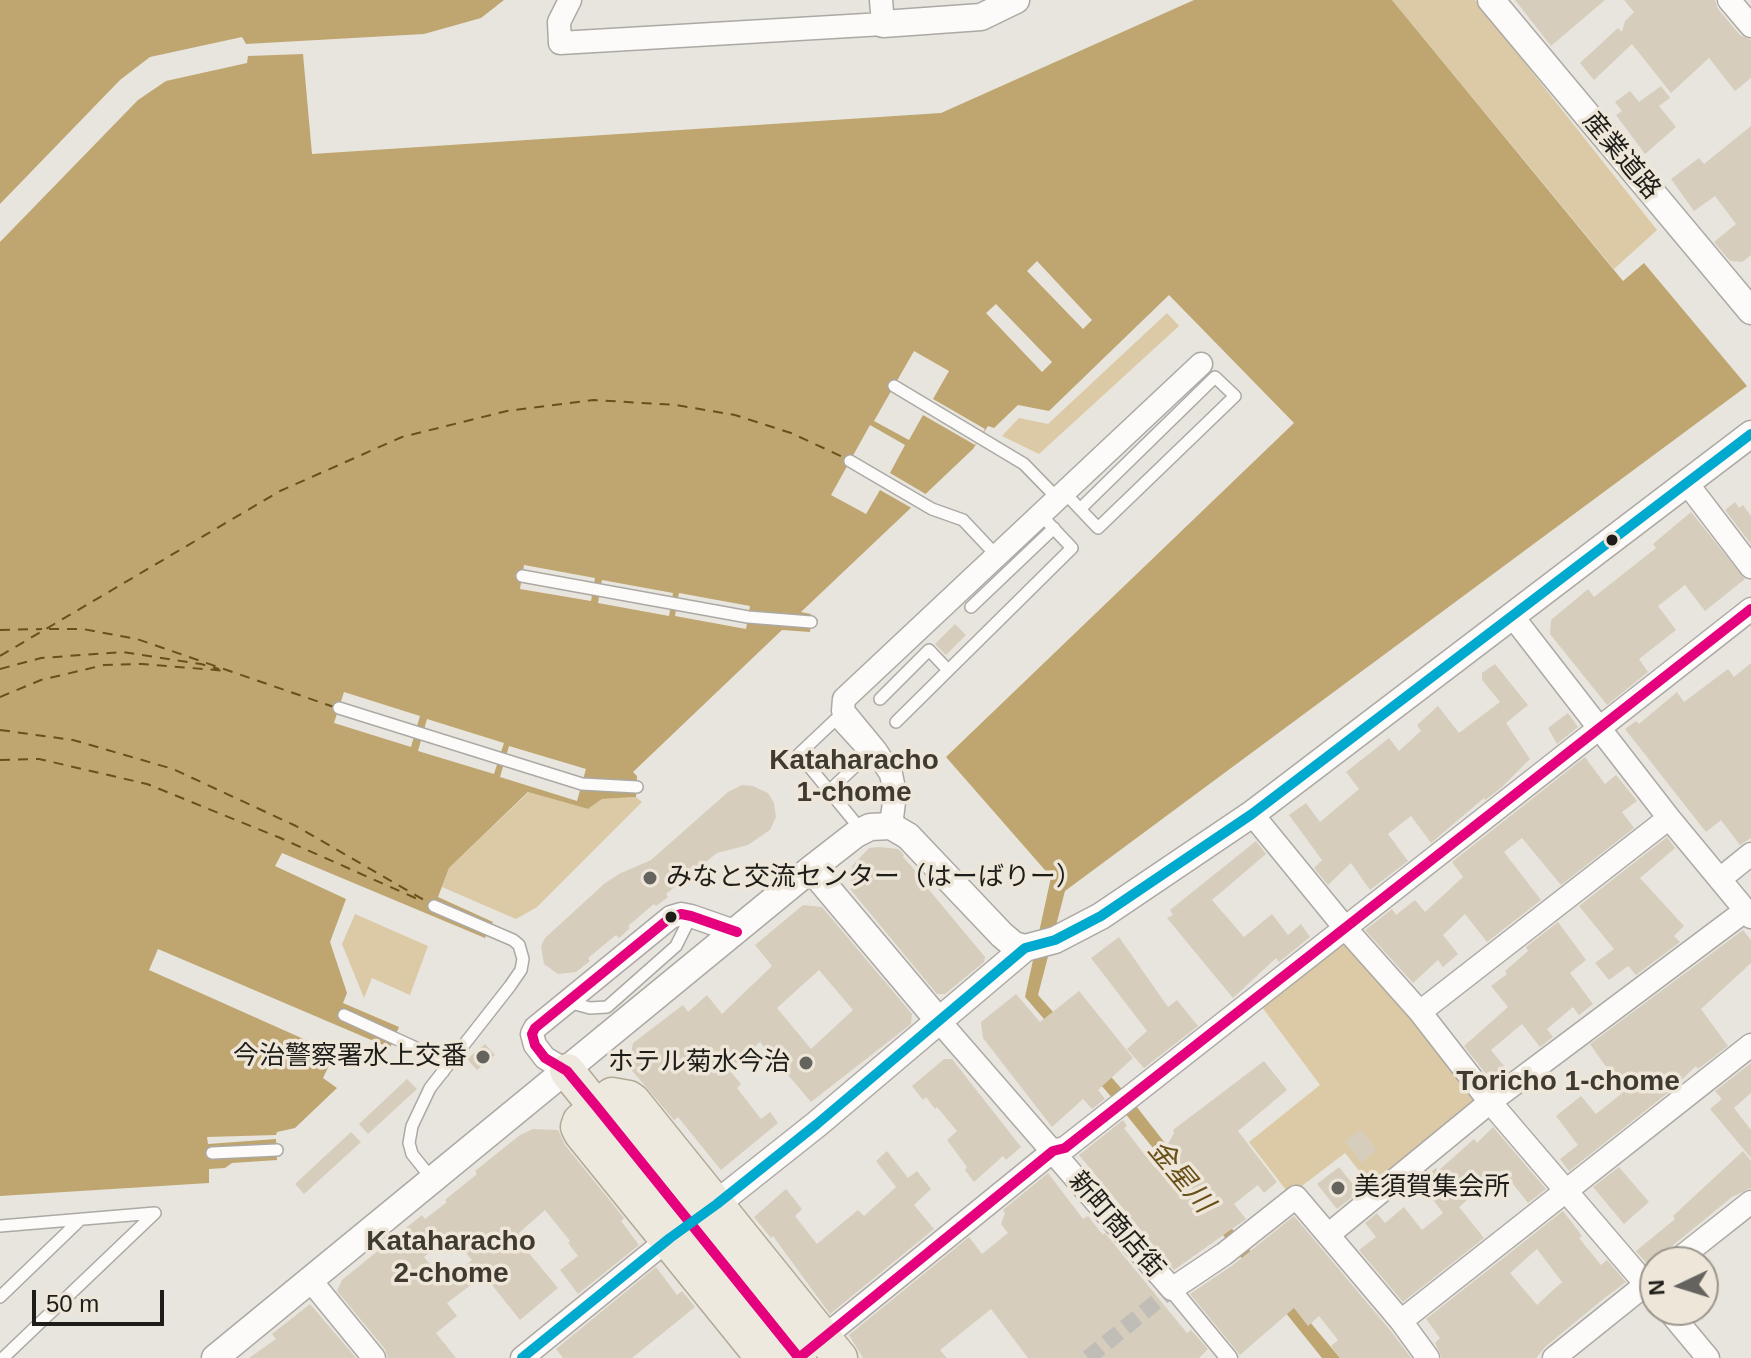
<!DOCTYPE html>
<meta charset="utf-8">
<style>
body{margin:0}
#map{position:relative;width:1751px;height:1358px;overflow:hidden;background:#e8e5de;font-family:Helvetica,sans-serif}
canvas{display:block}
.north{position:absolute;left:1639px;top:1246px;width:80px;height:80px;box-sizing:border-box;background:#ede6d9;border:2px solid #9b968c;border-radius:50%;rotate:266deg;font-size:22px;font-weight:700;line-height:32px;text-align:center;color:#1f1d19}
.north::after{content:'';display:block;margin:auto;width:28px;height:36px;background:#65635e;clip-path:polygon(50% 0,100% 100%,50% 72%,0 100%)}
.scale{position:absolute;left:32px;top:1290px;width:132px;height:36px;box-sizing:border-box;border:4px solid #1f1d19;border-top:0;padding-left:10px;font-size:24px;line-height:28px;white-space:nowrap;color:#1f1d19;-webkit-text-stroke:6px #ede6d9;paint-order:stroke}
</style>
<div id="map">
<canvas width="1751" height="1358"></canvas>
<div class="north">N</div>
<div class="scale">50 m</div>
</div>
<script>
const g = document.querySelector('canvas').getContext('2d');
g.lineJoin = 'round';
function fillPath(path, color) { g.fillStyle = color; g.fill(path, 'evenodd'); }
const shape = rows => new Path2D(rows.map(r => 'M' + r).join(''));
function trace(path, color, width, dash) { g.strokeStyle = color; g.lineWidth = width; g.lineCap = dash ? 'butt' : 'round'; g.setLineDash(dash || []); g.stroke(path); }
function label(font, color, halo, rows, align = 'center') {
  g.font = font + ' Helvetica,"Noto Sans JP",sans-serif'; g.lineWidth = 7; g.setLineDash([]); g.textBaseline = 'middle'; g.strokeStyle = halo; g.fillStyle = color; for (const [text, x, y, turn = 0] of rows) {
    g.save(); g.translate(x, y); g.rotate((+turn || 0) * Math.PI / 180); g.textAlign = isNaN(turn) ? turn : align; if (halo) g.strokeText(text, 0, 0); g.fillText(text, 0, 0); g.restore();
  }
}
const green = shape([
 [1392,0,1475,0,1657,230,1614,269],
 [1167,313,1179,326,1039,454,1002,436,1019,418,1048,424],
 [529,792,588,809,602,799,636,797,642,802,537,907,516,919,442,887,449,868],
 [355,914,428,946,410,995,372,978,364,998,342,944],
 [1347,938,1482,1101,1373,1188,1345,1153,1290,1195,1249,1142,1320,1085,1262,1007]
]);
const water = shape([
 [0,0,504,0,481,18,424,34,246,44,242,37,150,57,120,80,0,204],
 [1194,0,1392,0,1623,281,1644,263,1747,386,1065,891,1038,995,1129,1097,1233,1230,1340,1358,1322,1358,1120,1107,1025,997,1051,877,946,757,1294,423,1169,295,1049,411,1018,405,994,428,988,426,973,449,801,612,811,614,810,632,782,630,633,772,637,776,636,797,602,799,588,809,528,792,449,868,438,897,493,922,485,938,282,853,275,866,346,899,330,942,347,993,343,1003,399,1027,390,1048,158,949,149,970,335,1053,323,1078,337,1088,295,1128,277,1132,276,1135,207,1137,208,1144,276,1139,277,1160,232,1163,225,1168,209,1169,209,1183,0,1196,0,242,138,100,166,81,247,63,248,56,303,54,312,154,941,113]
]);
const pier = shape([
 [1037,261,1092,320,1083,329,1027,271],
 [996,304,1052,362,1042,372,986,313],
 [914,351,949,371,933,399,985,429,975,445,923,415,909,440,874,421],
 [870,425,905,445,890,473,929,496,915,510,880,490,866,514,831,495],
 [524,565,595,578,591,601,520,589],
 [602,580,673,593,669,616,598,603],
 [679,593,750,606,746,629,675,616],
 [344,692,420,716,411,747,334,723],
 [427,719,504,743,494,774,418,751],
 [509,746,586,769,577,801,500,777]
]);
const ferry = shape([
 [49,629,83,629,137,639,334,707],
 [0,630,42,629],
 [0,656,280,491,402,437,507,411,593,400,676,405,735,415,791,433,845,458],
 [0,669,41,658,122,652,201,664,219,669],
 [0,697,41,680,104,665,142,664,228,671],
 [0,730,73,740,173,769,296,826,429,903],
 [0,760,39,759,147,784,278,837,422,901]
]);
const building = shape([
 [1515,0,1605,0,1551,46],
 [1624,0,1715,0,1718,9,1740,35,1751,40,1751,78,1735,91,1709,58,1671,93,1632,44,1594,80,1580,63,1618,28,1622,32,1625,21,1634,12],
 [1661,86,1670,98,1659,106,1676,127,1645,154,1616,115,1622,111,1615,102,1630,91,1639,102],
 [1751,126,1751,255,1742,262,1730,261,1714,242,1736,224,1715,196,1694,211,1671,179,1699,158,1704,164],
 [1735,502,1739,508,1743,505,1751,516,1751,544,1725,510],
 [1691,512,1745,579,1705,611,1685,585,1658,606,1676,630,1639,659,1648,672,1607,705,1550,634,1551,620,1588,589,1594,597,1656,548,1653,544],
 [955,624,966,635,946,655,935,644],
 [1751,663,1751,838,1740,845,1721,820,1706,832,1625,729,1636,721,1639,724,1677,692,1684,702,1728,669,1734,677],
 [1495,664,1528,705,1506,723,1530,759,1501,788,1485,800,1484,798,1431,843,1411,816,1388,834,1408,861,1370,890,1351,863,1328,885,1314,868,1322,860,1289,815,1306,803,1320,822,1359,789,1346,772,1389,738,1399,751,1421,731,1417,725,1438,706,1459,733,1500,702,1482,680,1482,673],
 [1568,713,1578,727,1557,744,1548,728],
 [1585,757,1605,784,1616,775,1637,801,1622,812,1634,828,1561,885,1522,838,1504,852,1541,900,1487,942,1465,914,1443,935,1458,954,1443,967,1438,960,1413,983,1365,930,1392,909,1396,915,1415,900,1425,912,1463,877,1452,862],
 [742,785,753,786,768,793,774,803,776,817,770,830,748,845,717,853,666,894,668,897,656,906,654,904,628,926,630,928,619,938,616,935,588,958,590,961,576,972,558,974,544,964,541,946,545,938,604,884,619,874,651,860,728,792],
 [1667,837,1675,848,1640,878,1684,926,1674,936,1680,942,1636,975,1628,966,1609,980,1595,963,1614,949,1579,906],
 [1256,841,1266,854,1212,900,1244,937,1272,914,1288,935,1301,924,1310,937,1279,962,1276,958,1233,998,1167,918,1173,915,1170,910],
 [880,847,898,849,904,855,903,857,921,877,920,879,985,957,984,962,945,994,937,994,851,890,852,866,869,848],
 [803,905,822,907,912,1014,911,1024,811,1102,760,1042,729,1070,741,1084,737,1088,761,1119,770,1112,778,1123,721,1170,678,1117,674,1120,629,1067,633,1043,683,1005,688,1012,707,995,722,1014,772,966,755,945],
 [819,970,853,1010,811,1049,777,1008],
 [1558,922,1586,960,1570,973,1593,1004,1579,1015,1573,1007,1547,1029,1553,1037,1540,1047,1522,1024,1491,1050,1508,1071,1493,1083,1464,1046,1508,1007,1491,986,1507,974,1505,971,1528,951,1526,947],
 [1743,930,1751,940,1751,963,1701,1009,1728,1046,1698,1069,1696,1066,1669,1092,1569,1171,1560,1159,1578,1145,1556,1116,1581,1096,1596,1114,1621,1094,1613,1083,1616,1081,1590,1044],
 [1119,937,1168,1007,1177,1000,1198,1026,1144,1068,1127,1049,1147,1031,1091,958],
 [1079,991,1133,1058,1098,1090,1105,1099,1092,1109,1083,1099,1052,1127,983,1038,981,1022,1016,994,1040,1022],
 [485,1044,495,1055,477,1070,467,1059],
 [944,1059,952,1059,1021,1147,1006,1160,1003,1156,974,1182,965,1170,967,1167,947,1140,957,1131,937,1107,935,1109,926,1097,923,1100,912,1086],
 [1264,1061,1287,1090,1238,1131,1277,1182,1264,1193,1258,1185,1234,1204,1246,1219,1174,1270,1079,1155,1123,1120,1127,1126,1124,1128,1155,1168,1174,1133,1173,1130],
 [1751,1063,1751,1093,1734,1108,1751,1130,1751,1158,1710,1109,1722,1099,1715,1091],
 [407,1079,417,1089,368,1134,359,1124],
 [1493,1127,1546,1189,1528,1203,1502,1170,1459,1207,1484,1238,1403,1302,1359,1250,1376,1237,1365,1223,1377,1213,1385,1223,1404,1207,1422,1230,1443,1213,1419,1181,1436,1168,1438,1171,1474,1139,1477,1143],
 [533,1129,558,1130,565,1145,624,1218,621,1221,639,1245,578,1294,560,1270,578,1256,568,1243,570,1241,545,1210,519,1233,522,1237,518,1240,558,1288,520,1320,484,1275,447,1303,457,1316,436,1333,456,1358,388,1358,385,1349,337,1291,342,1280,422,1215,425,1219,447,1202,445,1200,477,1174,475,1171,520,1135],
 [451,1236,472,1260,444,1282,424,1257],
 [1361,1129,1377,1150,1361,1163,1345,1141],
 [351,1132,361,1142,304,1194,295,1184],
 [887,1151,908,1178,917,1171,931,1189,914,1205,934,1229,830,1314,773,1236,771,1238,754,1217,786,1189,802,1209,795,1216,817,1244,858,1210,864,1216,896,1187,876,1161],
 [1743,1151,1751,1161,1751,1188,1732,1197,1666,1251,1659,1262,1648,1265,1636,1251,1675,1219,1673,1216],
 [1339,1167,1359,1192,1337,1209,1317,1184],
 [1619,1167,1649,1202,1624,1224,1593,1187],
 [1048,1173,1083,1219,1088,1216,1103,1235,1105,1233,1187,1333,1191,1330,1208,1349,1199,1358,1028,1358,991,1309,940,1350,947,1358,863,1358,849,1335,969,1237,982,1254,1008,1233,1001,1224,1005,1213,1003,1210],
 [1563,1211,1582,1236,1579,1238,1601,1265,1607,1260,1626,1282,1602,1300,1545,1347,1536,1358,1442,1358,1435,1343,1440,1338,1426,1319],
 [1537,1249,1562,1282,1537,1305,1510,1273],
 [1294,1216,1390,1330,1411,1358,1340,1358,1331,1346,1338,1340,1319,1316,1308,1326,1294,1308,1240,1355,1190,1294,1233,1265],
 [656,1267,677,1295,682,1291,695,1307,632,1358,563,1358,556,1349],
 [310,1304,356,1358,249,1358,276,1339,272,1334]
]);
const pedestrianTunnel = shape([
 [1088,1358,1172,1289]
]);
const service = shape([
 [894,386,1024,464,1057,498],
 [850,461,932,509,963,520,996,555],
 [1064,492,1080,509,1215,377,1235,396,1098,528,1080,509],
 [522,576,748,617,811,622],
 [971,607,1054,528],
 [880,699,929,650,948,670],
 [339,708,582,784,637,787],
 [896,722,1072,548,1040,514],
 [829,791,867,755,835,720,799,754,862,831],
 [568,1002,590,1008,607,1007,676,946,691,916],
 [344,1015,438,1058,442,1064,443,1072],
 [212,1153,277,1150],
 [432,1179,412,1154,409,1143,412,1126,430,1088,510,986,521,970,523,959,519,945,513,940,434,906],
 [0,1226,155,1213,3,1358],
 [0,1297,81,1219]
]);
const pedestrian = shape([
 [1172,1289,1229,1358]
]);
const minor = shape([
 [570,0,559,22,560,43,883,24,881,0],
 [1729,0,1751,26],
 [1686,482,1751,567],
 [1513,617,1669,818,1751,917],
 [1252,814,1346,929,1420,1012,1490,1102,1655,1295],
 [891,826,895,794,891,774,876,751,843,711,844,699,1201,364],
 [1720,879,1751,854],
 [1420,1012,1669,818],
 [939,1021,1172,1289,1224,1254,1296,1197,1401,1321,1428,1358],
 [567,1071,545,1058,535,1045,532,1034,535,1028,671,917,681,914,691,916,737,932],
 [1328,1235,1490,1102,1746,910],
 [1675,1262,1751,1202],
 [311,1281,374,1358],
 [1668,1310,1708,1358],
 [1401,1321,1751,1045],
 [813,1346,1053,1151,1065,1148,1751,609],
 [522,1358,676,1233],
 [1554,1358,1655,1277]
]);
const tertiary = shape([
 [1491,0,1751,311],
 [883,24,981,17,1016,0],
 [811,869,939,1021],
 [701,1216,817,1124,1025,948,1055,940,1101,916,1252,814,1751,434],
 [215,1358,811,869,856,834,870,827,891,826,908,836,1002,935,1014,945,1025,948]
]);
const primary = shape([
 [567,1071,799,1358],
 [763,1358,581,1133,578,1127,580,1121,612,1095,629,1098,633,1101,840,1358]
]);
const bus1 = shape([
 [737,932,691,916,681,914,671,917,535,1028,532,1034,535,1045,545,1058,567,1071,596,1106,799,1358,1053,1151,1065,1148,1751,609]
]);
const bus2 = shape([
 [522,1358,670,1238,717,1204,817,1124,1025,948,1055,940,1101,916,1252,814,1751,434]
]);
const markers = [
 [1612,540,7,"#1f1d19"],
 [650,878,8,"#65635e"],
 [671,917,7,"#1f1d19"],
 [483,1057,8,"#65635e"],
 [806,1063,8,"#65635e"],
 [1338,1188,8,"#65635e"]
];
const streetNames = [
 ["産業道路",1621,156,50],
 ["新町商店街",1116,1225,49]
];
const poiNames = [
 ["みなと交流センター（はーばりー）",666,878],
 ["今治警察署水上交番",467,1057,"right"],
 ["ホテル菊水今治",790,1063,"right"],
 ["美須賀集会所",1354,1188]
];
const neighbourhoodNames = [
 ["Kataharacho",854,761],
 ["1-chome",854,793],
 ["Toricho 1-chome",1568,1082],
 ["Kataharacho",451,1242],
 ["2-chome",451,1274]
];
const waterNames = [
 ["金星川",1180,1177,50]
];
fillPath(green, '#dbcaa5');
fillPath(water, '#bfa670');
fillPath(pier, '#e8e5de');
trace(ferry, '#695018', 2, [10, 8]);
fillPath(building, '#d6cdbc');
trace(pedestrianTunnel, '#c0bdb7', 16, [16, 8]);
trace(service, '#aca9a4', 14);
trace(pedestrian, '#aca9a4', 19);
trace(minor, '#aca9a4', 25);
trace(tertiary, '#aca9a4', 29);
trace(primary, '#b2a894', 37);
trace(service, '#fcfbfa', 11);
trace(pedestrian, '#fcfbfa', 16);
trace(minor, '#fcfbfa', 22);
trace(tertiary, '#fcfbfa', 26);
trace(primary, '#eee9df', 34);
trace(bus1, '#e5007d', 10);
trace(bus2, '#00a9ce', 10);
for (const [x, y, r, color] of markers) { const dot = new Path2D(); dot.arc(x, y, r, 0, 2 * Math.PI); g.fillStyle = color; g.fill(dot); trace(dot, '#ede6d9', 3); }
label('26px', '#1f1d19', '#ede6d9', streetNames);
label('26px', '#1f1d19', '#ede6d9', poiNames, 'left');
label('bold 28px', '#403b31', '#ede6d9', neighbourhoodNames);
label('italic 28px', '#695018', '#ede6d9', waterNames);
</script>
